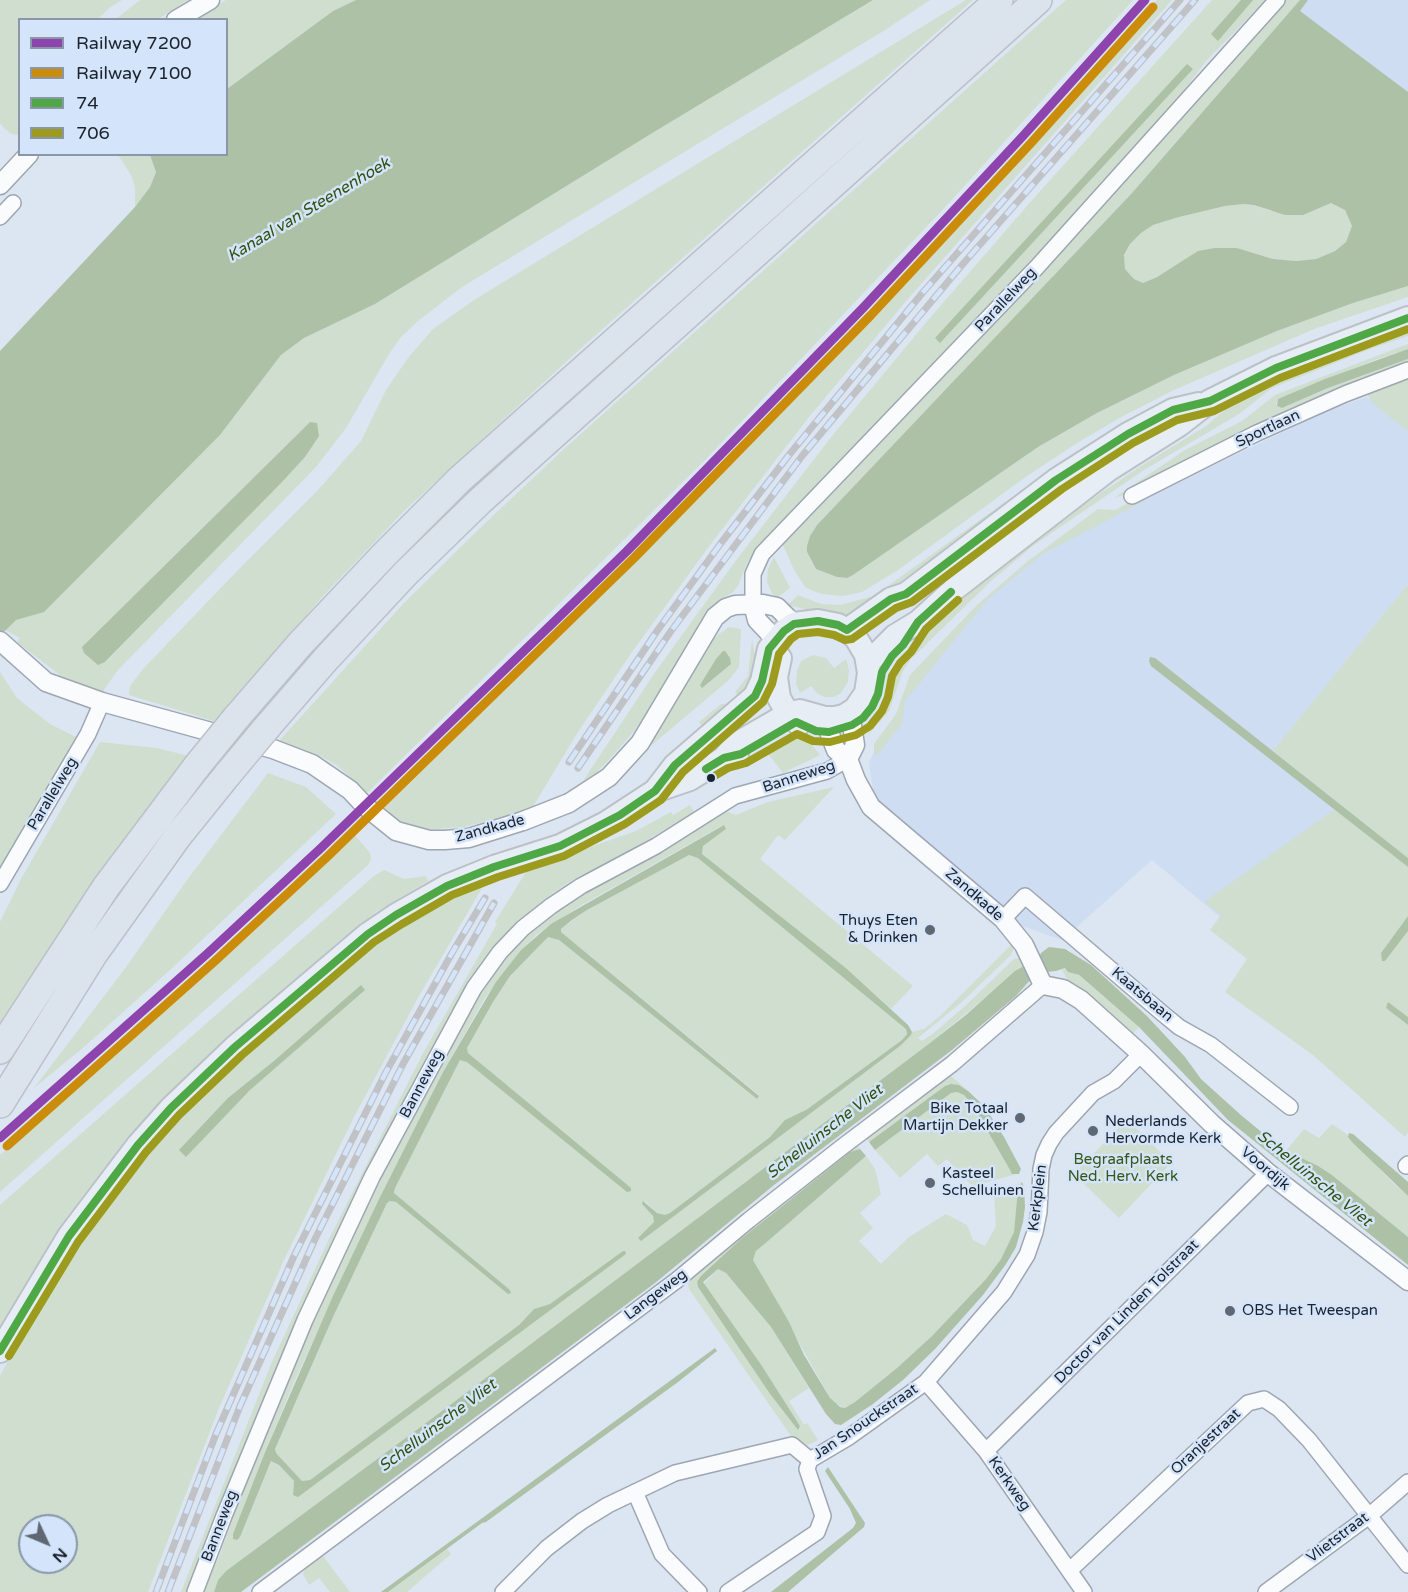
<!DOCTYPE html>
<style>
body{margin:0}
#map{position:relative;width:1408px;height:1592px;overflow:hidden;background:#dce5f2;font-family:"Varela Round",sans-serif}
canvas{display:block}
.legend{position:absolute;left:18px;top:18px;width:210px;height:138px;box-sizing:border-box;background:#d3e4fb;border:2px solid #8997a9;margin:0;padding:8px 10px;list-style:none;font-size:18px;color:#1b232d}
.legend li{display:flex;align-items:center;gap:12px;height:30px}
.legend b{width:30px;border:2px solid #8997a9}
.north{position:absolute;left:18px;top:1514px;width:60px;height:60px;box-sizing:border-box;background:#d3e4fb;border:2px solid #8997a9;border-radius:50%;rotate:134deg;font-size:16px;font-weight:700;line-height:24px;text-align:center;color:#1b232d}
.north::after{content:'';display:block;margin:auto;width:21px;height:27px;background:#5f6772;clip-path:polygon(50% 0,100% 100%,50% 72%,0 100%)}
</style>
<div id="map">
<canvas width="1408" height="1592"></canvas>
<ul class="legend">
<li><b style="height:8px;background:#8e44ad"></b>Railway 7200</li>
<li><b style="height:8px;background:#cb8c09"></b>Railway 7100</li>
<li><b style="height:8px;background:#4da845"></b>74</li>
<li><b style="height:8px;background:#9c9b1d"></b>706</li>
</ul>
<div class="north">N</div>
</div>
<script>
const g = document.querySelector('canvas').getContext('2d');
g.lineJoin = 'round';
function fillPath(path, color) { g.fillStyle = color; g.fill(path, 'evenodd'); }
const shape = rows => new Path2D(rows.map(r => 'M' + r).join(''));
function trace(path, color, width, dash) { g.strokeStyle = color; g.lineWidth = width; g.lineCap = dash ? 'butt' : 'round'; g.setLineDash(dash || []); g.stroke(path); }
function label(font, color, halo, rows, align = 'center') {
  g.font = font + ' "Varela Round",sans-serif'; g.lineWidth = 5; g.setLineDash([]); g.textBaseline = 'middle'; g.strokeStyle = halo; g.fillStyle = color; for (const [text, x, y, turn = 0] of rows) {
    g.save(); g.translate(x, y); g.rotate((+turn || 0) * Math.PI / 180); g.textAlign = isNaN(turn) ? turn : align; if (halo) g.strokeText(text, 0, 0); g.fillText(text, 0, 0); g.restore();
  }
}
const built = shape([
 [1294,0,1408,0,1408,108,1285,11],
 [1367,397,1408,428,1408,584,1271,754,1338,806,1257,948,1152,860,1062,940,1022,926,880,805,873,790,869,762,876,749,899,721,909,686,975,610,1029,561,1121,511,1185,479,1329,410]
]);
const green = shape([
 [0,0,122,0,109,8,98,19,20,20,20,132,17,135,10,133,0,124],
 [140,0,188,0,158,19,116,19],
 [226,0,356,0,333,11,227,89,226,20,194,20],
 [873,0,930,0,885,30,462,287,418,321,401,337,389,354,346,428,316,467,118,670,103,691,98,690,61,676,17,642,20,638,5,630,16,620,44,611,220,435,281,355,304,338,375,304,654,132],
 [310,422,305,457,106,662,85,644],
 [966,0,973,0,580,349,405,510,321,598,217,722,129,695,130,686,143,669,242,566,318,490,361,441,386,390,408,358,433,329,474,300],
 [1066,0,1133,0,948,204,706,459,367,793,338,766,324,758,279,741,403,604,479,529,564,449],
 [1157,0,1172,0,907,300,809,417,710,545,632,652,578,732,532,808,500,818,463,827,437,829,424,829,407,824,392,817,381,808,720,475,873,313],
 [1212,0,1266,0,1206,61,1176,101,957,343,754,553,747,563,738,586,733,592,718,601,704,618,669,679,635,730,607,762,596,773,583,781,656,671,734,563,832,436,929,319,1034,198],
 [1283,0,1300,0,1132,193,817,525,810,536,807,552,810,559,816,569,837,577,846,578,853,575,1038,447,1097,413,1174,375,1277,331,1353,303,1408,286,1408,297,1314,329,1174,390,1123,416,1077,443,1027,476,898,570,862,592,843,596,822,594,806,588,794,570,782,543,1049,264],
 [118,155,150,155,156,172,150,187,135,207,135,187,131,175],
 [1331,203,1345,210,1352,226,1346,242,1335,251,1316,259,1296,261,1273,259,1237,248,1198,252,1156,277,1143,283,1134,279,1125,269,1124,256,1130,244,1141,233,1153,225,1179,217,1225,206,1243,204,1254,205,1270,211,1319,208],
 [1408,330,1408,336,1370,349,1272,388,1239,414,1144,470,1034,545,991,581,911,659,903,671,889,711,869,734,873,721,886,699,893,670,903,654,983,580,1054,525,1138,468,1206,426,1239,398,1367,344],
 [1408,344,1408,349,1372,361,1278,399,1276,404,1277,406,1282,408,1328,388,1408,359,1408,366,1130,493,1114,498,1185,450,1242,421,1275,395],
 [1408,378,1408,431,1372,403,1367,393],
 [1143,495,1146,500,1041,555,987,600,905,701,902,724,877,755,874,755,874,744,896,714,910,675,978,604,1028,561,1098,509,1115,510],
 [1005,502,1007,505,868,605,845,615,820,613,788,605,798,595,821,604,840,605,874,596],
 [774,557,790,588,777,598,772,593,767,582,768,569],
 [1408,584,1408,858,1273,751],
 [729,627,741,629,739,667,729,680,647,749,706,648,715,637],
 [752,639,755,656,754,675,750,688,740,698,735,692,748,676],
 [813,655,826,658,834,668,846,659,849,670,848,682,840,694,833,697,825,697,818,694,811,686,800,693,796,684,797,671,801,661],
 [0,672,17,698,50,724,76,737,0,871],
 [721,704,725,704,730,711,703,727,699,722],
 [796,737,809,741,820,755,783,773,769,755,768,747],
 [100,742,157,748,189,756,151,803,82,900,0,1027,0,922,21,879],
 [268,773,306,787,336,814,170,970,84,1047,34,1088,124,970,187,880],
 [834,787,785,840,778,835,760,859,913,986,891,1009,847,969,702,854,703,846,726,829,721,826,580,906,536,935,521,950,485,998,443,1072,379,1199,295,1380,266,1450,240,1537,271,1461,279,1465,294,1481,293,1495,626,1254,550,1304,534,1309,519,1325,310,1480,302,1481,276,1453,275,1449,333,1317,387,1203,390,1201,396,1202,511,1293,510,1290,394,1193,395,1188,460,1060,467,1061,629,1192,468,1053,467,1048,493,1002,510,976,548,937,559,940,757,1099,759,1095,561,932,561,930,565,926,587,910,689,855,699,858,906,1028,907,1034,902,1040,806,1110,797,1116,791,1117,770,1137,670,1213,665,1215,657,1213,645,1201,642,1204,653,1216,654,1222,641,1241,900,1046,912,1032,924,1029,940,1016,1011,945,1014,948,1011,955,963,1001,918,1038,922,1041,935,1032,965,1006,1014,959,1019,958,1024,966,926,1046,442,1411,226,1571,218,1580,214,1592,203,1592,220,1554,231,1523,228,1517,309,1328,345,1251,413,1113,476,997,500,962,528,933,558,910,723,810,736,815,768,802],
 [690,805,694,812,602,867,579,876,550,895,509,932,278,1365,248,1435,188,1592,181,1592,271,1364,329,1239,422,1055,497,924,495,922,529,867,568,855,636,831,671,812,673,815],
 [1335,809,1408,867,1408,916,1381,953,1385,961,1408,931,1408,1017,1389,1003,1386,1008,1408,1025,1408,1132,1405,1137,1313,1055,1225,992,1247,959,1210,930,1221,915,1204,902],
 [354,834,370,853,371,860,367,866,0,1192,0,1155,242,940],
 [384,870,404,879,426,876,428,881,376,912,337,943,218,1048,149,1116,81,1199,0,1331,0,1205,374,876],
 [485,883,419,996,355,1115,284,1260,219,1408,148,1592,0,1592,0,1376,45,1294,78,1242,116,1189,149,1150,180,1115,240,1057,331,979,400,926,432,906],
 [30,1526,66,1526,66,1562,30,1562],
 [1066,968,1068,972,1078,975,1139,1027,1133,1034,1079,987,1069,982,1062,970],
 [949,1074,968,1091,959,1085,945,1086,869,1142,866,1139,866,1135],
 [957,1092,964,1095,972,1104,1010,1170,1016,1174,974,1186,969,1183,947,1159,938,1166,927,1154,900,1178,875,1150,951,1093],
 [1127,1119,1171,1163,1119,1218,1074,1174],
 [1332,1124,1348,1135,1391,1181,1408,1196,1408,1237,1332,1175,1286,1151,1304,1129,1319,1138],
 [856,1143,860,1149,850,1152,783,1205,697,1282,698,1287,770,1394,798,1430,800,1426,762,1366,703,1284,718,1269,726,1273,771,1327,809,1388,789,1401,804,1425,807,1423,818,1440,800,1449,689,1289,688,1281,689,1277],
 [866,1156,875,1169,881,1194,860,1213,873,1228,859,1241,881,1264,909,1237,946,1214,967,1225,973,1240,985,1246,996,1226,994,1193,1020,1183,1018,1188,1014,1232,1001,1259,986,1279,932,1336,897,1368,855,1402,845,1408,835,1404,830,1398,753,1260,756,1251,768,1241],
 [447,1549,451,1554,407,1592,388,1592],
 [320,1552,350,1592,330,1592,319,1578,309,1585,303,1574,305,1565]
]);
const water = shape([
 [356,0,873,0,654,132,375,304,304,338,281,355,220,435,44,612,16,620,0,636,0,351,135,207,150,187,156,172,150,155,226,154,227,89,333,11],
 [1241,0,1253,0,1218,41,1211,34],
 [1300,0,1308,0,1300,11,1408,92,1408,286,1353,303,1277,331,1174,375,1097,413,1038,447,853,575,847,578,837,577,816,569,807,552,807,546,810,536,817,525,1132,193],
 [1331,203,1345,210,1352,226,1346,242,1335,251,1316,259,1296,261,1273,259,1237,248,1215,248,1198,251,1157,277,1143,283,1134,279,1125,269,1124,255,1130,244,1141,233,1153,225,1179,217,1225,206,1243,204,1254,205,1285,215,1303,215],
 [1187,64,1193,69,940,343,935,338],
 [1408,349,1408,359,1328,388,1282,408,1277,406,1278,399,1325,379],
 [310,422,317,423,319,436,305,457,282,482,105,662,98,665,84,653,82,647,85,644],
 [723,651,725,651,730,658,731,664,702,688,700,685,716,659],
 [1150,657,1155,658,1408,858,1408,867,1151,666,1149,661],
 [724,825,726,829,703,846,702,854,847,969,908,1025,912,1032,911,1035,900,1046,641,1241,638,1238,654,1222,653,1216,642,1204,643,1201,657,1213,665,1215,670,1213,770,1137,785,1120,806,1110,902,1040,907,1034,906,1029,698,858,689,855,587,910,572,920,561,929,561,932,759,1096,757,1099,559,940,548,937,510,976,493,1002,467,1048,468,1053,631,1188,631,1191,627,1192,467,1062,460,1060,395,1188,394,1193,510,1290,511,1293,508,1294,396,1202,390,1201,387,1203,333,1317,275,1449,276,1453,302,1481,310,1480,519,1325,534,1309,550,1304,623,1251,625,1251,626,1254,298,1497,293,1495,294,1481,279,1465,271,1461,240,1537,237,1540,233,1539,233,1534,266,1450,333,1296,379,1199,443,1072,496,982,521,950,551,924],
 [1408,916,1408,931,1385,961,1382,961,1381,953],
 [1049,947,1065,949,1091,965,1147,1016,1185,1057,1201,1079,1242,1116,1281,1148,1318,1166,1332,1175,1408,1237,1408,1265,1228,1120,1139,1027,1079,975,1068,972,1065,968,1056,971,1046,972,1031,979,1016,996,952,1050,774,1185,655,1283,241,1592,214,1592,218,1580,226,1571,442,1411,926,1046,966,1015,1015,971,1039,958,1041,953],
 [361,985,365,990,250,1090,186,1157,179,1150,228,1098,274,1061],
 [1388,1002,1408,1017,1408,1025,1386,1008],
 [951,1084,959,1085,968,1091,985,1107,1004,1137,1021,1169,1019,1174,1012,1174,1010,1170,972,1104,964,1095,957,1092,951,1093,875,1150,869,1142,945,1086],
 [1349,1133,1353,1134,1408,1182,1408,1196,1352,1142,1348,1137],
 [860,1149,866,1156,768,1241,756,1251,753,1260,789,1322,804,1355,830,1398,840,1407,845,1408,855,1402,897,1368,932,1336,986,1279,1001,1259,1014,1232,1018,1188,1022,1182,1024,1187,1025,1207,1023,1222,1016,1247,1006,1264,983,1295,935,1349,903,1380,873,1404,841,1425,835,1424,826,1414,771,1327,726,1273,718,1269,703,1282,762,1366,800,1426,798,1430,770,1394,698,1287,697,1282,701,1276,741,1239,850,1152],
 [715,1348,717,1351,678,1382,486,1522,482,1523,388,1592,381,1592],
 [828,1467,865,1523,864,1527,788,1592,771,1592,853,1528,856,1523,850,1509,825,1471]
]);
const minor = shape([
 [0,217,13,203],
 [1132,496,1257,433,1345,394,1408,370],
 [753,604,753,574,762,554,1037,267,1277,0],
 [0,884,88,734,102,702],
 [1003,919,1025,896,1162,1013,1179,1027,1211,1045,1290,1107],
 [1406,1166,1408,1164],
 [926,1382,986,1451,1084,1592],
 [986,1451,1268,1173],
 [635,1492,662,1554,699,1592],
 [1070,1570,1248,1403,1264,1399,1279,1409,1309,1440,1408,1565],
 [195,1592,224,1516,305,1320,372,1177,474,988,500,952,523,928,551,906,581,886,656,846,735,796,827,771,848,759],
 [260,1592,677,1280,749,1220,842,1147,952,1064,1043,985],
 [503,1592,547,1548,582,1521,608,1505,675,1473,792,1445,810,1460],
 [728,1592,817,1532,823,1516,807,1469,810,1460,849,1437,926,1382,1004,1292,1027,1255,1035,1232,1039,1212,1041,1169,1044,1155,1049,1144,1056,1133,1093,1093,1114,1081,1141,1054],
 [1266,1592,1369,1516,1408,1482]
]);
const tertiary = shape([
 [176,20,210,0],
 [0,185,29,154],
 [753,604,757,620,776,640],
 [0,641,46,682,102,702,273,749,312,764,350,790,365,806,396,831,429,840,445,840,469,838,523,821],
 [829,732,836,750,848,759,856,780,871,807,1003,919,1024,945,1043,985,1063,989,1081,1000,1141,1054,1212,1124,1267,1172,1408,1281],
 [848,759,855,745,852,725],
 [569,803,609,777,640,743,715,617,726,608,735,605,763,604,777,607,794,624]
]);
const primary = shape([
 [847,630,891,599,906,594,1056,480,1128,434,1173,410,1199,404],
 [780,658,776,677,779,698,788,714,799,724],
 [868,663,895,636,918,622,953,590,1108,470,1179,425,1210,401,1276,368,1408,318],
 [655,791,675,765,755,696,762,681,769,649,784,631,794,624,818,621,838,625,847,630,856,638,866,655,869,673,866,693,855,709,844,716,835,718,825,718,800,711,788,714,736,744,724,758],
 [538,853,560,846,606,823,655,791,690,779,724,758,737,755],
 [0,1351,69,1236,138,1145,171,1108,235,1047,368,934,396,915,447,886,494,867]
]);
const motorway = shape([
 [236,718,300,644,385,554,459,480,999,0],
 [268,726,326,659,405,574,480,501,1038,0],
 [0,1050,106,887,197,766],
 [0,1104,93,955,178,836,228,774]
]);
const rail = shape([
 [569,762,657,631,721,543,789,455,924,291,1180,0],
 [578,768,671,631,802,456,962,265,1195,0],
 [156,1592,216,1434,294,1256,386,1072,452,953,485,898],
 [168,1592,240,1406,316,1237,403,1064,494,903]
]);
const tertiaryBridge = shape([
 [523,821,569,803]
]);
const primaryBridge = shape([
 [494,867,538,853]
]);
const motorwayBridge = shape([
 [197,766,236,718],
 [228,774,268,726]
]);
const bus1 = shape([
 [706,769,724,758,741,754,796,722,816,731,829,732,852,725,863,718,872,707,878,694,882,672,892,656,903,645,918,622,951,592],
 [0,1351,69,1236,138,1145,171,1108,235,1047,368,934,396,915,447,886,494,867,560,846,620,815,655,791,675,765,755,696,762,681,769,649,784,631,794,624,818,621,838,625,847,630,891,599,906,594,1056,480,1128,434,1173,410,1210,401,1276,368,1408,318]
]);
const bus2 = shape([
 [711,778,728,768,746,763,797,734,813,741,830,742,856,735,870,726,882,711,888,697,892,676,900,663,911,652,926,629,958,600],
 [9,1356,78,1242,146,1152,179,1115,242,1055,374,942,402,924,452,895,498,877,564,856,625,824,661,800,683,772,763,702,772,684,779,654,791,639,798,634,818,632,834,635,845,640,852,639,896,608,912,602,1062,489,1133,443,1177,420,1214,411,1280,378,1408,329]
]);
const rail1 = shape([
 [0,1138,208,953,321,848,627,551,863,308,1023,136,1145,0]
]);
const rail2 = shape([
 [7,1146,215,961,328,856,634,558,871,315,1031,143,1153,7]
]);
const markers = [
 [711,778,5,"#1b232d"],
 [930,930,6,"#5f6772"],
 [1020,1118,6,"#5f6772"],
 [1093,1131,6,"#5f6772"],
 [930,1183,6,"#5f6772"],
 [1230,1311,6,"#5f6772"]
];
const streetNames = [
 ["Parallelweg",1006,300,-47],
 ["Sportlaan",1268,429,-25],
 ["Banneweg",799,777,-18],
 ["Parallelweg",53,794,-59],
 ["Zandkade",490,829,-15],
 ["Zandkade",974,895,41],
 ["Kaatsbaan",1142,995,40],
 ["Banneweg",422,1084,-62],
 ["Voordijk",1265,1169,40],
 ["Kerkplein",1038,1198,-83],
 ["Langeweg",656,1295,-37],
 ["Doctor van Linden Tolstraat",1127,1312,-45],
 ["Jan Snouckstraat",866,1422,-34],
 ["Oranjestraat",1206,1442,-43],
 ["Kerkweg",1009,1484,55],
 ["Banneweg",220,1526,-69],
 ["Vlietstraat",1338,1538,-37]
];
const poiNames = [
 ["Thuys Eten",918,921,"right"],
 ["& Drinken",918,938,"right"],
 ["Bike Totaal",1008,1109,"right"],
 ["Martijn Dekker",1008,1126,"right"],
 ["Nederlands",1105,1122],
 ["Hervormde Kerk",1105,1139],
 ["Kasteel",942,1174],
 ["Schelluinen",942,1191],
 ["OBS Het Tweespan",1242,1311]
];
const parkNames = [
 ["Begraafplaats",1123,1160],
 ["Ned. Herv. Kerk",1123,1177]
];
const waterNames = [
 ["Kanaal van Steenenhoek",309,210,-31],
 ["Schelluinsche Vliet",825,1132,-38],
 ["Schelluinsche Vliet",1314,1179,39],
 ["Schelluinsche Vliet",438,1426,-37]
];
fillPath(built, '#ceddf2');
fillPath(green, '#cfdecf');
fillPath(water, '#adc1a6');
trace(minor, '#9ea6b1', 18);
trace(tertiary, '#9ea6b1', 21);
trace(primary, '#bcc1c8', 26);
trace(motorway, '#bcc1c8', 30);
trace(minor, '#fafbfd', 15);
trace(tertiary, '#fafbfd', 18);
trace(primary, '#e7edf4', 22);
trace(motorway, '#dbe3ed', 27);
trace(rail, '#c0c2c6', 7);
trace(rail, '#d3e4fb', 4.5, [14]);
trace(tertiaryBridge, '#9ea6b1', 21, []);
trace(primaryBridge, '#bcc1c8', 26, []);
trace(motorwayBridge, '#bcc1c8', 30, []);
trace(tertiaryBridge, '#fafbfd', 18);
trace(primaryBridge, '#e7edf4', 22);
trace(motorwayBridge, '#dbe3ed', 27);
trace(bus1, '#4da845', 8);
trace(bus2, '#9c9b1d', 8);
trace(rail1, '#8e44ad', 9);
trace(rail2, '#cb8c09', 9);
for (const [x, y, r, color] of markers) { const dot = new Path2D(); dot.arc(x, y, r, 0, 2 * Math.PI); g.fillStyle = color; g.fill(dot); trace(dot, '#d3e4fb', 2); }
label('15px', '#1b232d', '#d3e4fb', streetNames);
label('15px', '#1b232d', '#d3e4fb', poiNames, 'left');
label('15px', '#385615', '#d3e4fb', parkNames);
label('italic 16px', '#32510e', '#d3e4fb', waterNames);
</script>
